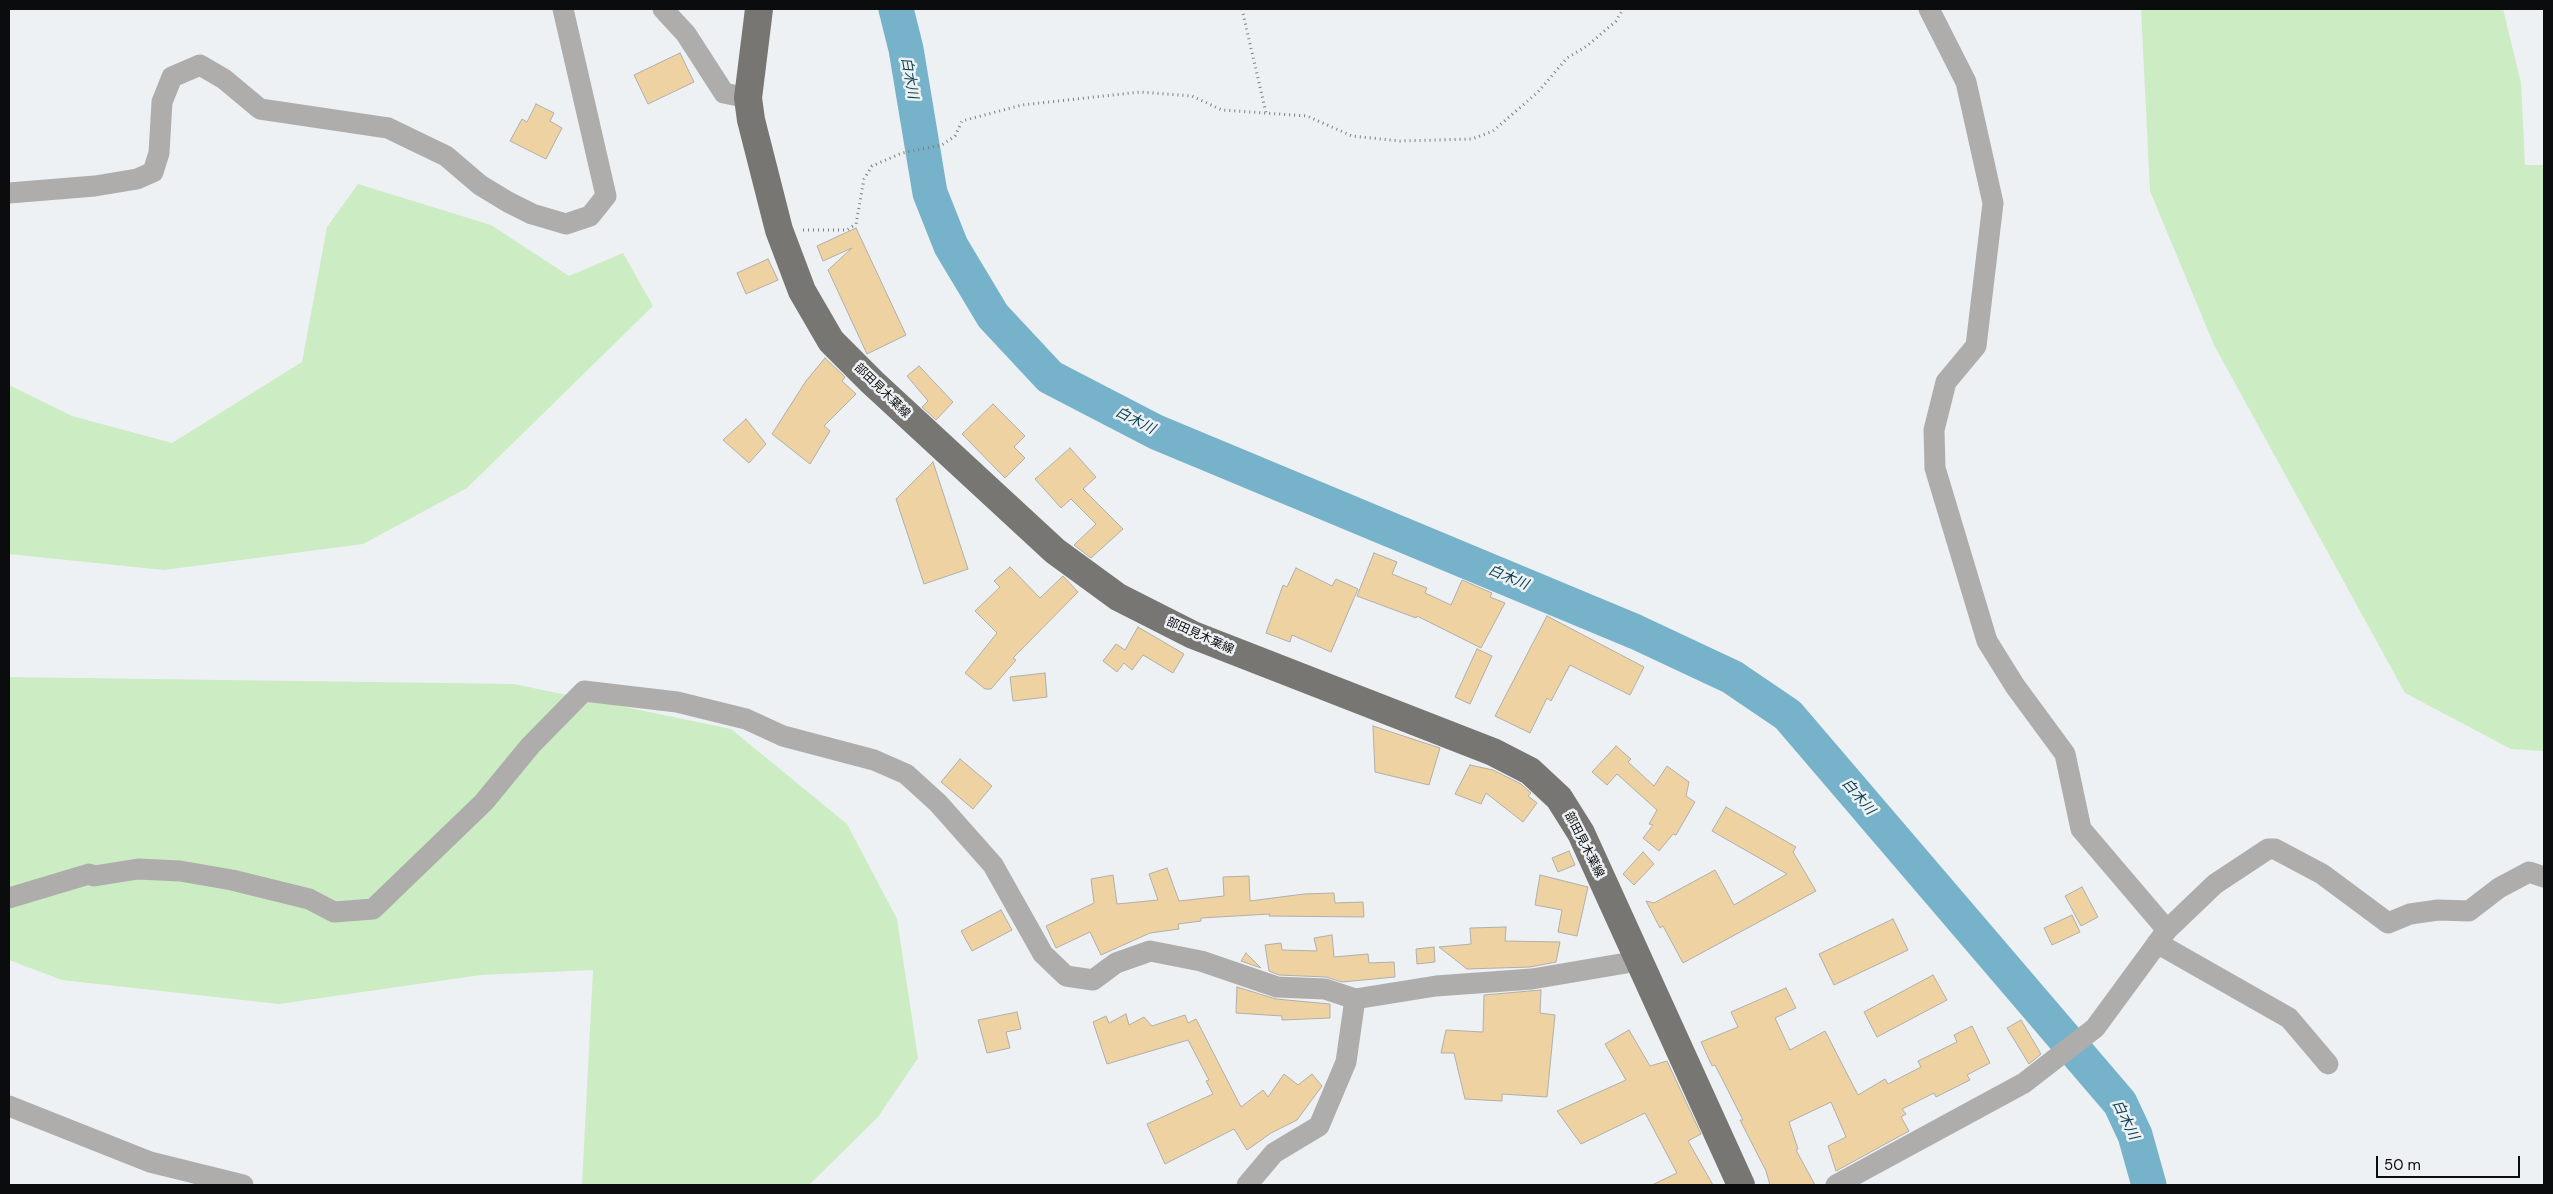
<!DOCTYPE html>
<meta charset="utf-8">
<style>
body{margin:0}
#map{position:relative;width:2553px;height:1194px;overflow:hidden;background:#edf1f3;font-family:"DM Sans",sans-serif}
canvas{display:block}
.frame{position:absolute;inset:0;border:10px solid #0b0c0d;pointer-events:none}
.scale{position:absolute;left:2376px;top:1156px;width:144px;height:22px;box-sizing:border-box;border:2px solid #0b0c0d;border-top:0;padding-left:6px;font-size:15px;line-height:18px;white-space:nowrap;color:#0b0c0d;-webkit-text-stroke:4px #edf1f3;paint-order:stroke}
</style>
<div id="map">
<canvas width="2553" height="1194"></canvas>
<div class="frame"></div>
<div class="scale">50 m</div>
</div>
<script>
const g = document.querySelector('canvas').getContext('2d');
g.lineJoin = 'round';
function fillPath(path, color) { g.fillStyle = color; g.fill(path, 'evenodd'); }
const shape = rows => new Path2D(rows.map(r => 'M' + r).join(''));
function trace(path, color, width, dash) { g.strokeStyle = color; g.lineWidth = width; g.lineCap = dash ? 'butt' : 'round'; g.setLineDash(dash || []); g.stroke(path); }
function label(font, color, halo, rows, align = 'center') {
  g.font = font + ' "DM Sans","Noto Sans JP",sans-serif'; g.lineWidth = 5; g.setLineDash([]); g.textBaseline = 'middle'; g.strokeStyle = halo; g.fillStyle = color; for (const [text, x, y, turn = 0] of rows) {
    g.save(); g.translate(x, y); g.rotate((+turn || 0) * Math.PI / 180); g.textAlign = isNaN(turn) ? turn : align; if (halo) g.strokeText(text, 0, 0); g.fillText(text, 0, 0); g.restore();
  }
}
const green = shape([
 [2141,9,2503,9,2521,83,2525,165,2544,165,2544,751,2511,749,2405,693,2214,345,2150,191],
 [358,184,491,225,569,276,623,253,653,306,467,488,363,544,164,570,9,554,9,385,72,416,172,443,302,362,327,227],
 [9,677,514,684,731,729,847,824,897,919,918,1058,878,1117,809,1185,582,1185,593,970,481,975,279,1004,62,980,9,960]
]);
const river = shape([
 [896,9,906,49,930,193,951,246,993,316,1050,377,1156,432,1636,632,1732,677,1788,715,2120,1103,2135,1135,2149,1185]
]);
const building = shape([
 [680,53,694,82,648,104,634,75,680,53],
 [536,104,554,113,550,121,562,128,546,159,510,141,522,119,527,122,536,104],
 [856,228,906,335,867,354,828,270,852,248,823,261,817,246,856,228],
 [768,259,778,280,746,294,737,273,768,259],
 [825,358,845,377,842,381,856,394,824,426,830,431,810,464,772,434,806,381,825,358],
 [919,366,953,402,936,420,922,407,928,401,907,376,919,366],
 [993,404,1025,436,1014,447,1025,458,1005,478,962,434,993,404],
 [746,419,766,444,749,463,723,440,746,419],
 [1070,448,1096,477,1083,489,1123,529,1091,558,1074,545,1096,524,1071,499,1061,508,1035,479,1070,448],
 [933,462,968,569,924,584,896,499,933,462],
 [1374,553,1397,562,1392,574,1427,588,1425,593,1451,605,1462,580,1492,593,1490,597,1505,603,1481,648,1417,616,1416,618,1357,596,1374,553],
 [1010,567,1040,598,1063,576,1078,592,1013,658,1016,660,991,689,985,689,965,673,997,633,975,611,1000,587,994,581,1010,567],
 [1296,568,1332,586,1336,579,1358,589,1331,652,1292,635,1290,642,1266,633,1283,585,1287,587,1296,568],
 [1547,616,1644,667,1630,695,1570,665,1551,701,1547,698,1530,733,1495,716,1547,616],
 [1138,627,1184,654,1173,673,1143,655,1132,670,1124,663,1117,672,1103,661,1116,644,1125,650,1138,627],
 [1477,649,1492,656,1470,704,1455,697,1477,649],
 [1045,673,1047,697,1013,701,1010,677,1045,673],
 [1373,726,1440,748,1429,785,1375,772,1373,726],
 [1616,746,1631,759,1628,762,1654,786,1667,766,1689,782,1686,796,1695,802,1676,835,1673,834,1659,851,1643,838,1653,825,1649,824,1657,810,1617,774,1607,785,1592,772,1616,746],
 [960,759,992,786,973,809,941,782,960,759],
 [1470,765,1493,770,1521,784,1531,793,1528,796,1537,803,1523,822,1486,793,1481,804,1455,794,1470,765],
 [1726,807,1796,847,1793,852,1816,891,1683,963,1663,926,1660,928,1646,901,1654,903,1715,870,1734,905,1787,874,1712,831,1726,807],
 [1569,851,1575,865,1558,872,1552,858,1569,851],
 [1643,852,1654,864,1634,885,1623,874,1643,852],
 [1167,868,1179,901,1224,896,1223,877,1249,876,1250,901,1304,894,1334,893,1335,903,1363,902,1364,917,1269,916,1270,914,1201,918,1201,921,1178,924,1179,929,1150,933,1101,955,1090,932,1056,948,1046,926,1094,903,1091,879,1113,875,1117,904,1158,900,1149,874,1167,868],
 [1540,875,1588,887,1577,936,1558,932,1562,910,1535,905,1540,875],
 [2082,887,2098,917,2081,926,2065,896,2082,887],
 [1001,910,1012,930,972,951,961,931,1001,910],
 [2072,915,2080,932,2052,945,2044,928,2072,915],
 [1893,919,1908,950,1834,985,1819,954,1893,919],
 [1506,927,1505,941,1560,942,1556,962,1530,967,1467,969,1439,947,1471,944,1470,928,1506,927],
 [1332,935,1334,957,1368,954,1369,963,1394,962,1395,977,1342,982,1326,977,1279,975,1269,971,1265,945,1281,943,1282,950,1317,951,1314,938,1332,935],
 [1434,947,1435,962,1417,964,1416,949,1434,947],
 [1246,953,1261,968,1241,961,1246,953],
 [1933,975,1947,1000,1877,1037,1864,1012,1933,975],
 [1237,987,1276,999,1330,1004,1330,1018,1282,1020,1282,1016,1236,1013,1237,987],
 [1786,988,1796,1008,1775,1018,1790,1050,1825,1031,1858,1095,1885,1079,1888,1084,1921,1067,1918,1061,1957,1042,1954,1035,1972,1026,1990,1063,1967,1075,1970,1080,1936,1097,1934,1093,1902,1109,1906,1114,1901,1117,1909,1131,1836,1171,1828,1146,1846,1137,1831,1102,1789,1122,1798,1149,1796,1150,1815,1185,1770,1185,1766,1171,1740,1120,1743,1120,1715,1065,1712,1066,1701,1042,1738,1027,1731,1012,1786,988],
 [1541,990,1540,1013,1555,1015,1547,1097,1502,1094,1502,1101,1465,1099,1454,1053,1441,1053,1446,1030,1483,1032,1484,995,1541,990],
 [1017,1012,1021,1029,1006,1032,1010,1048,987,1053,978,1020,1017,1012],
 [1126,1014,1129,1025,1144,1017,1152,1026,1185,1015,1188,1023,1196,1019,1241,1107,1263,1090,1268,1097,1284,1074,1298,1085,1312,1074,1322,1086,1297,1120,1271,1133,1247,1150,1234,1129,1165,1164,1147,1124,1213,1094,1206,1081,1209,1080,1188,1040,1107,1064,1093,1022,1106,1016,1109,1023,1126,1014],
 [2021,1020,2041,1054,2029,1064,2007,1028,2021,1020],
 [1629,1030,1650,1066,1667,1061,1701,1134,1688,1141,1713,1185,1652,1185,1677,1173,1645,1113,1581,1144,1557,1111,1626,1080,1605,1044,1629,1030]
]);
const path = shape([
 [1242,9,1266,113],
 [803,230,847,230,856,224,864,179,872,166,902,153,942,145,955,136,962,121,1022,105,1140,92,1192,96,1222,110,1307,116,1352,136,1400,141,1472,139,1493,131,1538,92,1567,58,1587,46,1616,21,1623,9]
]);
const minor = shape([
 [663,9,686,34,724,93,748,98],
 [1929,9,1966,82,1993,203,1976,346,1946,382,1934,430,1935,468,1987,641,2015,686,2065,754,2081,829,2167,930],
 [9,193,95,186,137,179,153,172,159,153,162,102,172,77,200,65,224,79,260,109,388,128,446,156,480,185,508,202,532,214,566,224,590,216,606,196,563,9],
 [9,898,89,874,94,876,138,869,180,871,232,880,309,899,334,912,373,909,484,802,530,746,584,691,677,702,746,719,783,736,874,760,906,774,938,803,993,865,1043,954,1066,976,1093,980,1116,963,1150,951,1201,961,1277,987,1325,989,1355,999,1436,986,1532,979,1638,961],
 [2157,943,2289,1018,2328,1064],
 [9,1106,150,1162,243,1185],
 [1247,1185,1274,1153,1319,1126,1346,1062,1355,999],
 [1836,1185,2024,1083,2095,1028,2167,930,2215,884,2268,849,2275,849,2322,874,2388,923,2410,914,2438,910,2469,911,2499,888,2529,872,2544,877]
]);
const major = shape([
 [759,9,748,98,751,120,779,230,802,291,831,341,872,382,1055,551,1118,597,1193,635,1493,752,1530,771,1559,798,1581,833,1741,1185]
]);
const streetNames = [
 ["部田見木葉線",882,391,44],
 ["部田見木葉線",1200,636,24],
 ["部田見木葉線",1584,845,63]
];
const waterNames = [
 ["白木川",909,78,80],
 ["白木川",1135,421,27],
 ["白木川",1508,578,23],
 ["白木川",1858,797,49],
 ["白木川",2125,1120,64]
];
fillPath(green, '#ccecc3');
trace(river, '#76b3ca', 35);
fillPath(building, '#efd2a1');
trace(building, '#b0aeab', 1);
trace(path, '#7d7f81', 3, [1, 4]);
trace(minor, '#aeadac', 21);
trace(major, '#787673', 28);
label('12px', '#0b0c0d', '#edf1f3', streetNames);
label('italic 14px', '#063e4f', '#edf1f3', waterNames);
</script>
